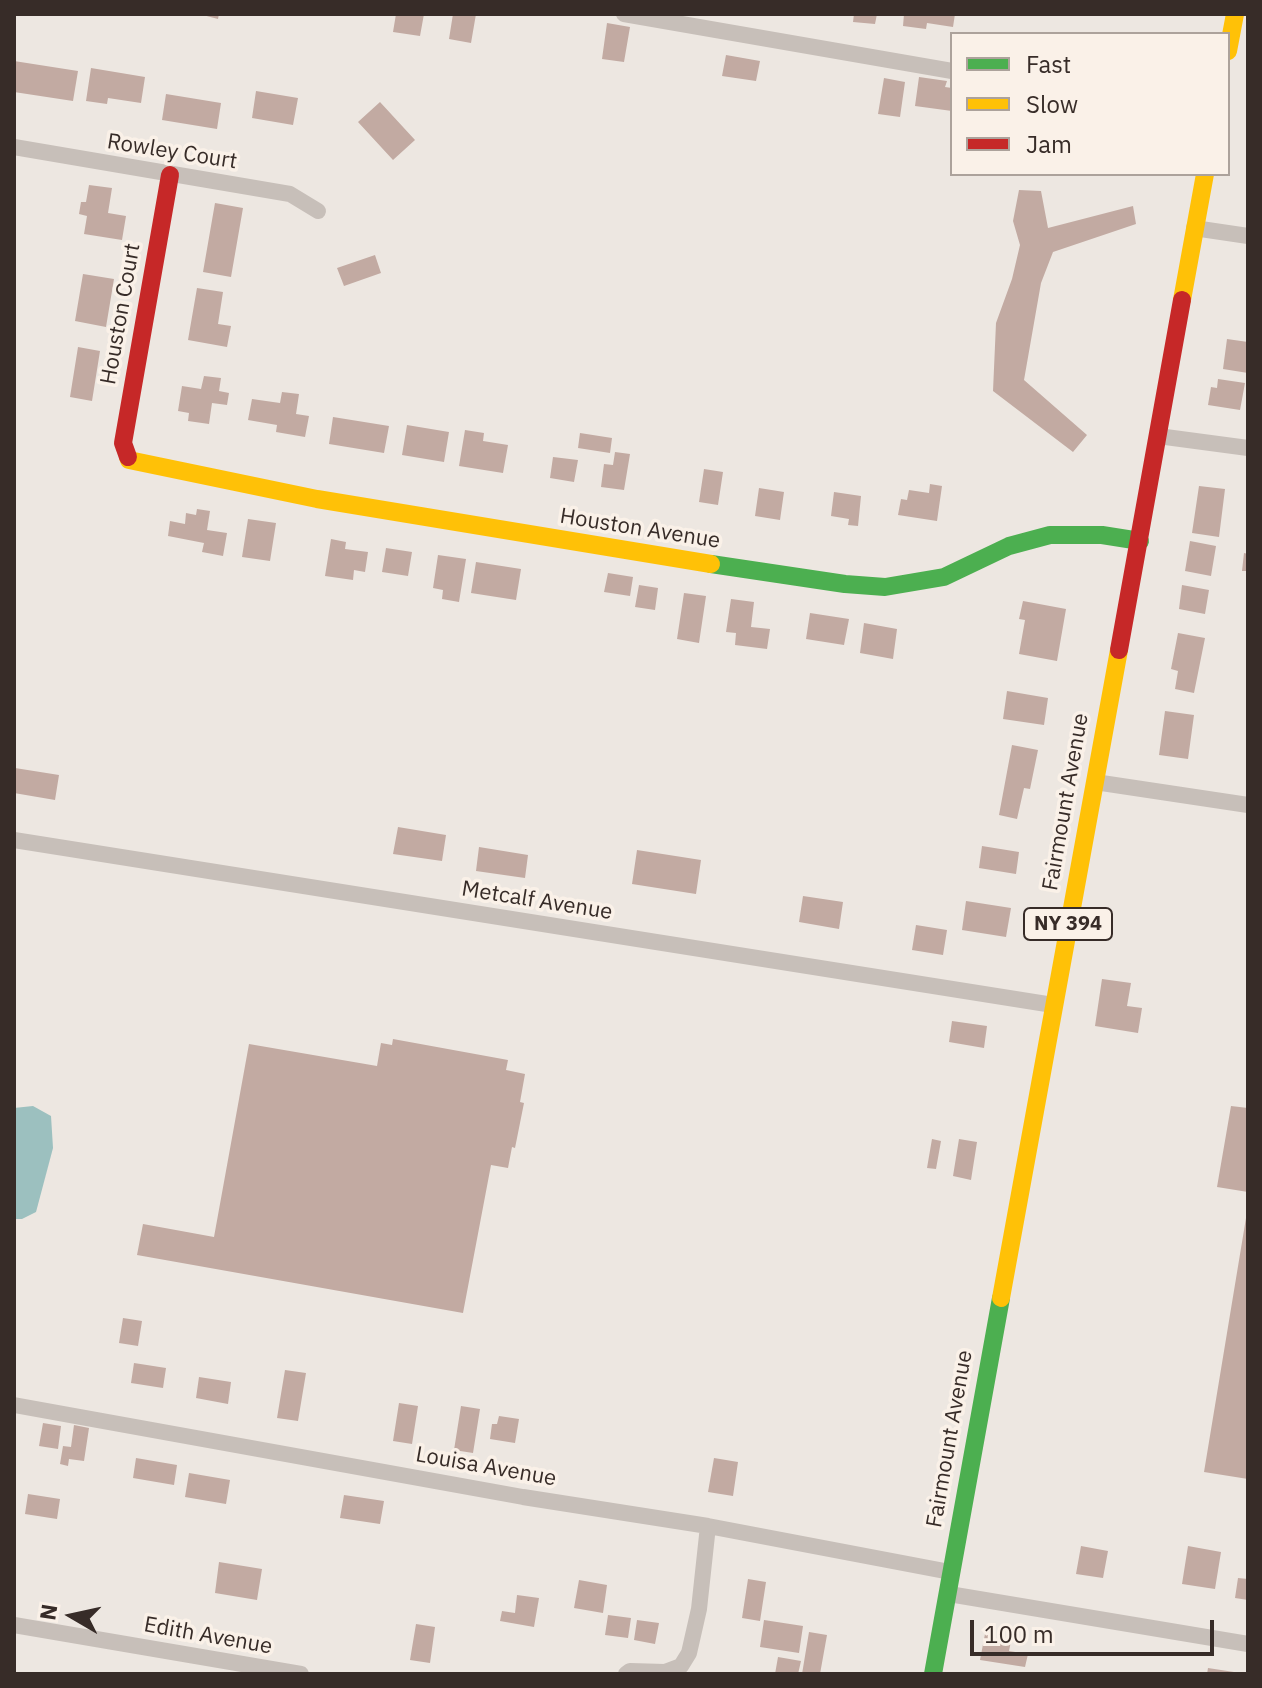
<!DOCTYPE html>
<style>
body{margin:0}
#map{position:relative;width:1262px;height:1688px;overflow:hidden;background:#ede7e1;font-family:"IBM Plex Sans",sans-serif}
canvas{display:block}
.frame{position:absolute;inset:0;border:16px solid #372c28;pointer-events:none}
.legend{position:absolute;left:950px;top:32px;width:280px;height:144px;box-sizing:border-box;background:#faf1e8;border:2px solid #aca29b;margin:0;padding:10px 14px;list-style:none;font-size:24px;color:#372c28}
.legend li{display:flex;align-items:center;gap:16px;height:40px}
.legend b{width:40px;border:2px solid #aca29b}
.north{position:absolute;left:32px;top:1576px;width:80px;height:80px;-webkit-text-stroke:6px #faf1e8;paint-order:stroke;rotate:279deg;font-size:22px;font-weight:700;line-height:32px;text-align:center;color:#372c28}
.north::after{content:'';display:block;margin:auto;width:28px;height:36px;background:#372c28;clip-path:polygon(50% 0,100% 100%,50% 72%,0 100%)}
.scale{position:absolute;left:970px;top:1620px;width:244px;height:36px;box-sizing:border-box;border:4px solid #372c28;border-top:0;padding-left:10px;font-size:24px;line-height:28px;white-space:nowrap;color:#372c28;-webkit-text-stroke:6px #faf1e8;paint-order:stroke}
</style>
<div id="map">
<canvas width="1262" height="1688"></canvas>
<div class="frame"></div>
<ul class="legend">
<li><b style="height:10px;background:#4caf50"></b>Fast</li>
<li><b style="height:10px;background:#ffc107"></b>Slow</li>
<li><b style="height:10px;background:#c62828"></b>Jam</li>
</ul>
<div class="north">N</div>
<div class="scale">100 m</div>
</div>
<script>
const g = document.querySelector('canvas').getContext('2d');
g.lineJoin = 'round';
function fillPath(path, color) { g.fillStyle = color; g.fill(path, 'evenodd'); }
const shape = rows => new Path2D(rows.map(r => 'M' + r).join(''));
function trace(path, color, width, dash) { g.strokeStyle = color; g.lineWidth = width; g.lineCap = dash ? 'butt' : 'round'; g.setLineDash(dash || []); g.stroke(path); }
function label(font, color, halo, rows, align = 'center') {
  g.font = font + ' "IBM Plex Sans",sans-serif'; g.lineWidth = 7; g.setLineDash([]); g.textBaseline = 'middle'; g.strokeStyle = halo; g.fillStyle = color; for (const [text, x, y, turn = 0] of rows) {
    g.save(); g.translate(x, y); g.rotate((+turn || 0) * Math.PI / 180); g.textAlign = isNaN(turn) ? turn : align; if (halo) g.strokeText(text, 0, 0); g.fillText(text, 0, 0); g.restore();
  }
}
const water = shape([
 [33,1106,51,1116,53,1148,36,1212,22,1219,14,1219,14,1108]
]);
const building = shape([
 [199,14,219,14,218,19],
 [396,14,424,14,420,36,393,32],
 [453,14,476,14,471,43,449,39],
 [854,14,877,14,875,24,853,22],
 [904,14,955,14,953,27,927,23,926,29,903,26],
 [607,23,630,27,624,62,602,59],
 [726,55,760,61,756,81,722,76],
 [14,61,78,71,73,101,14,92],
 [91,68,145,77,141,103,108,98,107,104,86,101],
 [919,77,947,81,945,87,952,88,952,111,915,106],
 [884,78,905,82,900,117,878,114],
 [256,91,298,98,293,125,252,118],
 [166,94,221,103,217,129,162,120],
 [380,102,415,140,393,160,358,122],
 [89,185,112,188,108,213,126,216,122,240,84,234,87,216,79,214,81,202,86,202],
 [1019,190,1041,191,1048,228,1133,206,1136,224,1053,252,1041,283,1024,380,1087,435,1073,452,993,391,996,323,1012,279,1020,245,1013,221],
 [215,203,243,208,231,277,203,272],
 [375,255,381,273,344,286,337,268],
 [83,274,114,279,106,327,75,321],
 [197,288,223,292,218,324,231,326,227,347,188,340],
 [1227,339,1248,342,1248,373,1223,369],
 [78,347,100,351,92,401,70,397],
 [204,376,221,378,219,391,229,393,227,405,212,403,209,424,188,421,189,413,178,411,182,386,201,389],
 [1218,379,1245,383,1240,410,1208,405,1211,387,1217,388],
 [282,392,299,394,296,414,309,416,305,437,276,432,277,425,248,420,252,399,280,403],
 [333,417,389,426,384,453,329,444],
 [407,425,449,432,444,462,402,455],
 [465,430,484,433,483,441,508,445,503,473,459,466],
 [580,433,612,438,610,453,578,448],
 [615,452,630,454,624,490,601,487,604,464,613,465],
 [553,457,578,460,574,482,550,478],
 [704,469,723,472,718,505,699,502],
 [930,484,942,486,937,521,898,515,901,499,907,500,909,490,929,493],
 [1199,486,1225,489,1219,537,1192,533],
 [759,488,784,492,780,520,755,516],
 [834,492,861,496,858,526,848,525,849,519,831,516],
 [197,509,210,511,207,530,227,533,223,556,202,552,204,543,168,536,170,521,185,524,186,513,196,515],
 [248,519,276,523,270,561,242,557],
 [331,539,346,542,345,549,368,552,365,572,354,570,353,580,325,576],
 [1190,541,1216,546,1211,576,1185,571],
 [386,548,412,552,408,576,382,572],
 [1244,553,1248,554,1248,571,1242,571],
 [438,555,466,559,459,602,442,599,443,590,433,588],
 [476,562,521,569,516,600,471,593],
 [608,573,633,577,630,596,604,592],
 [639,585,658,588,655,610,635,607],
 [1182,585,1209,590,1205,614,1179,609],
 [684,593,706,596,699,643,677,639],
 [731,599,754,602,751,627,770,629,767,649,735,645,736,633,726,632],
 [1023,601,1066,609,1057,661,1019,654,1025,620,1019,619],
 [810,613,849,619,844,645,806,639],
 [864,623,897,629,893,659,860,653],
 [1178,633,1205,638,1194,693,1175,689,1178,671,1171,669],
 [1007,691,1048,698,1044,725,1003,719],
 [1165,711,1194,715,1188,759,1159,755],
 [1012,745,1038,750,1030,789,1024,788,1017,819,999,815],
 [15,768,59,775,55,800,14,793],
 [398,827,446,835,442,861,393,854],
 [982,846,1019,852,1016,874,979,868],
 [479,847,528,855,525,878,476,871],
 [637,850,701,860,696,894,632,884],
 [803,896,843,902,839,929,799,922],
 [966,901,1011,908,1006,937,962,930],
 [916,925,947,930,943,955,912,950],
 [1102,979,1131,983,1127,1006,1142,1008,1138,1033,1095,1026],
 [952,1021,987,1026,984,1048,949,1042],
 [393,1039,508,1060,506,1070,525,1074,520,1102,524,1103,515,1148,512,1147,508,1168,491,1165,463,1313,137,1255,143,1224,214,1237,249,1044,377,1066,381,1043,392,1045],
 [1231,1106,1248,1108,1248,1192,1217,1187],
 [932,1139,941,1141,936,1169,927,1168],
 [959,1139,977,1142,971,1180,953,1176],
 [1246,1218,1248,1218,1248,1479,1204,1472],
 [123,1318,142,1321,138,1346,119,1343],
 [134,1363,166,1368,163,1388,131,1383],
 [285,1370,306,1373,298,1421,277,1418],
 [199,1377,231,1382,228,1404,196,1398],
 [399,1403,418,1406,412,1444,393,1441],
 [461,1406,480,1409,473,1453,454,1450],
 [499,1416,519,1419,515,1443,490,1439,492,1424,497,1424],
 [43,1423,61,1426,58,1449,39,1446],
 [74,1425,89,1428,84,1461,69,1459,68,1466,60,1464,63,1446,71,1447],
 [136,1458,177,1465,174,1485,133,1478],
 [714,1458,738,1462,733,1496,708,1492],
 [189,1473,230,1480,226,1504,185,1497],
 [28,1494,60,1499,57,1519,25,1514],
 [344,1495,384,1501,380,1524,340,1518],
 [1081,1546,1108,1551,1103,1578,1076,1574],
 [1188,1546,1221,1552,1215,1589,1182,1584],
 [219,1562,262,1569,257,1600,215,1593],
 [1238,1578,1248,1579,1248,1600,1235,1598],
 [748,1579,766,1582,760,1621,742,1618],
 [579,1580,607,1585,603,1613,574,1608],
 [517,1595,539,1598,534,1627,500,1621,502,1611,515,1613],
 [608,1615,631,1618,628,1638,605,1635],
 [637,1620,659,1623,655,1644,634,1640],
 [764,1620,803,1626,799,1653,760,1647],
 [416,1624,435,1627,430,1663,410,1660],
 [809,1632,827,1635,820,1674,802,1674],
 [985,1634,992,1635,991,1638,1011,1641,1009,1651,1028,1654,1025,1667,980,1660],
 [778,1657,801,1661,798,1674,775,1674],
 [1208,1668,1234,1672,1234,1674,1207,1674]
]);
const street = shape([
 [624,14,952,71],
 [14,147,290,194,318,211],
 [1194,228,1248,236],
 [1158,436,1248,448],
 [1095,782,1248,805],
 [14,840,1053,1005],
 [14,1405,523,1497,708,1526,950,1572],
 [949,1594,1248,1644],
 [14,1625,301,1674],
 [626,1674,630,1671,665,1672,681,1666,689,1653,699,1609,708,1526]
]);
const fast = shape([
 [711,564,845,584,885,587,944,577,1009,546,1050,535,1102,535,1140,541],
 [933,1674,1001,1298]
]);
const slow = shape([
 [1228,51,1235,14],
 [1182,300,1205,174],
 [128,457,129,460,317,499,711,564],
 [1001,1298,1119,650]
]);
const jam = shape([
 [128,457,123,443,170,175],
 [1119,650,1182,300]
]);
const shields = [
 [1068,924,88]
];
const shieldNames = [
 ["NY 394",1068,924]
];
const streetNames = [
 ["Rowley Court",172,152,9],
 ["Houston Court",121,314,-80],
 ["Houston Avenue",640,529,9],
 ["Fairmount Avenue",1066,802,-80],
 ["Metcalf Avenue",537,901,9],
 ["Fairmount Avenue",950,1439,-80],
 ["Louisa Avenue",486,1467,10],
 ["Edith Avenue",208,1636,10]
];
fillPath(water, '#9cc0bf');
fillPath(building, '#c2aaa2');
trace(street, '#c7bfb9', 16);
trace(fast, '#4caf50', 18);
trace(slow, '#ffc107', 18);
trace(jam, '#c62828', 18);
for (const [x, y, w] of shields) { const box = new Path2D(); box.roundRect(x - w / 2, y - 16, w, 32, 6); g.fillStyle = '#faf1e8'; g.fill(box); trace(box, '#372c28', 2); }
label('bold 20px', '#372c28', null, shieldNames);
label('22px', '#372c28', '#faf1e8', streetNames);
</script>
